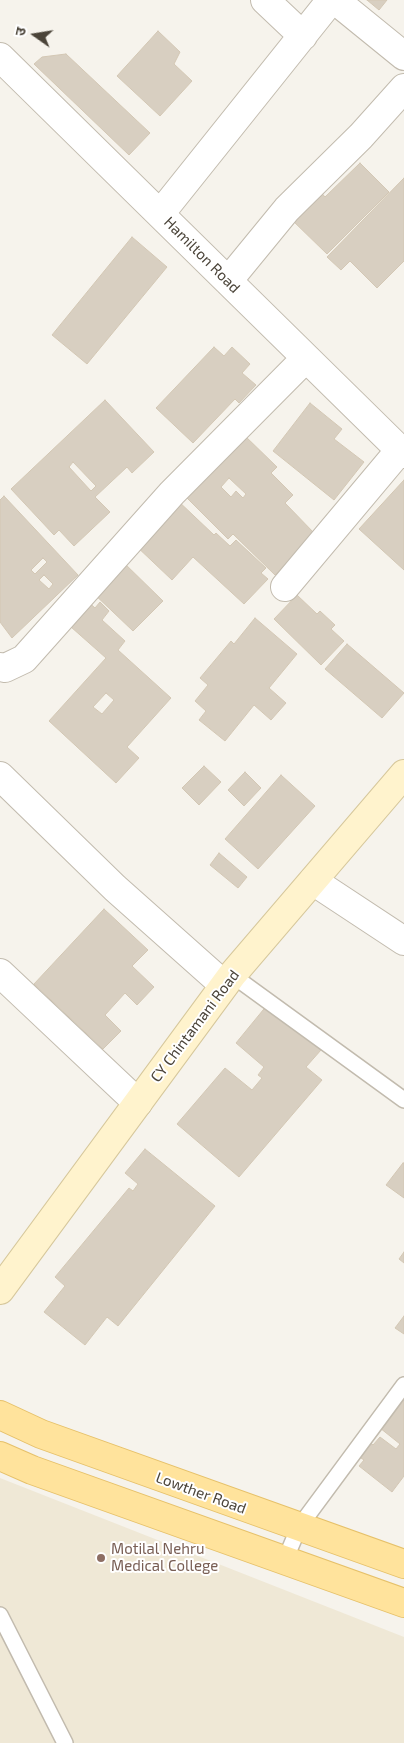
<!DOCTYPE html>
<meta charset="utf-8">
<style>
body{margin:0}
#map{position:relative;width:404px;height:1743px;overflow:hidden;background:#f6f3ec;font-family:"Exo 2","Noto Sans Devanagari",sans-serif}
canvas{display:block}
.north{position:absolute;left:10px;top:10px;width:50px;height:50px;-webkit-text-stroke:4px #fff;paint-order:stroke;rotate:283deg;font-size:14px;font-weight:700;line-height:20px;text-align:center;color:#4b4439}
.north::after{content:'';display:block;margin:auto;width:18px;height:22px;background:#4b4439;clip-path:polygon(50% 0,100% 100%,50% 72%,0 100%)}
</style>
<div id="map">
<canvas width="404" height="1743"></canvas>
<div class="north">उ</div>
</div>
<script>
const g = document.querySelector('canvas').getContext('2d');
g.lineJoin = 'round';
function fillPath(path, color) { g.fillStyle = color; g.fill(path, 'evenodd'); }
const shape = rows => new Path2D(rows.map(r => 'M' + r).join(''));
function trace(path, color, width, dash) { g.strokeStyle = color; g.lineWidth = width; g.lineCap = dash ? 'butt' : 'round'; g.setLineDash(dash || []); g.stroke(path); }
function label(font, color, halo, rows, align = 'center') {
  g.font = font + ' "Exo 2",sans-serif'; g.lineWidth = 4; g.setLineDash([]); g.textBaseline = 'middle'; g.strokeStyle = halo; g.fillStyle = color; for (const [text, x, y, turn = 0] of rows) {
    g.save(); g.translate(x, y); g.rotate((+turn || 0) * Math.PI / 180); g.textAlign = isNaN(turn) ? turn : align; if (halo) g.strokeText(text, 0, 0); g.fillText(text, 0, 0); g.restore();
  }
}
const education = shape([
 [0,1478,404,1637,404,1743,0,1743]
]);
const building = shape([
 [367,0,387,0,379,10,367,0],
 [158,31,180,52,174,64,192,81,160,116,117,76,158,31],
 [66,54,150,133,129,155,34,64,42,57,66,54],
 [360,163,389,192,327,254,291,219,319,190,325,197,360,163],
 [404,178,404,261,377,288,350,261,341,270,327,257,404,178],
 [132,237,167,267,87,364,52,335,132,237],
 [214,347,224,356,232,347,250,364,242,373,256,385,239,403,235,399,193,443,156,408,214,347],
 [105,400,154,452,132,473,127,467,95,497,110,512,74,546,59,530,54,535,11,489,105,400],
 [73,462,96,486,91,491,69,467,73,462],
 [310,403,342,429,334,439,364,462,334,500,273,451,310,403],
 [242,433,277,467,271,473,293,495,285,503,315,534,275,575,233,534,228,539,182,493,242,433],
 [229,478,246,494,243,498,236,491,231,497,221,487,229,478],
 [404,480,404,570,359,529,404,480],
 [4,496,78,575,12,638,0,622,0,500,4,496],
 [43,558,47,562,35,574,31,570,43,558],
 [44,575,53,584,49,589,39,580,44,575],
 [175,498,214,535,216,533,230,546,236,540,266,568,261,573,268,579,244,604,193,557,172,580,133,543,175,498],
 [121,560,163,601,133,631,91,591,121,560],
 [297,595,317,614,320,611,335,625,331,629,344,641,321,665,274,619,297,595],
 [84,598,95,608,100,602,109,611,102,620,125,641,118,650,171,698,127,747,139,758,116,783,49,721,106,658,71,627,84,598],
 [106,693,114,700,102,714,93,707,106,693],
 [255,618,297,654,269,688,286,703,271,720,254,705,225,741,199,720,206,711,195,701,208,685,200,678,231,641,234,644,255,618],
 [347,644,404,693,382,718,325,669,347,644],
 [204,766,221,782,199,805,182,788,204,766],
 [245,772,261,788,244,806,228,790,245,772],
 [281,775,315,806,258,869,225,839,281,775],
 [219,853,247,877,238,888,210,865,219,853],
 [104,909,148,950,132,966,154,987,137,1005,125,993,105,1015,121,1031,103,1049,34,984,104,909],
 [268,1004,321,1050,306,1067,322,1080,239,1177,177,1124,225,1068,252,1090,262,1078,258,1075,264,1067,236,1043,268,1004],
 [145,1149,215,1206,118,1326,107,1317,85,1345,44,1312,65,1286,55,1277,129,1188,133,1191,138,1184,125,1173,145,1149],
 [403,1163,404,1163,404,1198,386,1185,403,1163],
 [404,1252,404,1263,399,1259,404,1252],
 [404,1316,404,1334,395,1328,404,1316],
 [398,1394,404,1398,404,1476,392,1492,359,1466,364,1460,355,1454,366,1439,373,1445,380,1437,396,1449,400,1444,375,1424,398,1394]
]);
const lane = shape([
 [232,975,404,1100],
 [285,1560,299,1527,404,1385],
 [0,1615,65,1743]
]);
const street = shape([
 [265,0,303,36],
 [335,0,404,56],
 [0,57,404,454],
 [160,214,331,0],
 [228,281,287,209,361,136,404,88],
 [285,587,400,450],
 [0,667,5,668,24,659,172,493,306,358],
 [0,776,115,888,224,985],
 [313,881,404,941],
 [0,973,138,1103]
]);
const secondary = shape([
 [0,1290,232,975,404,774]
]);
const primary = shape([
 [0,1415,41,1434,404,1564],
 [0,1456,32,1470,404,1603]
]);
const markers = [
 [101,1558,5,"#8d6e63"]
];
const streetNames = [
 ["Hamilton Road",202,255,45],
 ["CY Chintamani Road",195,1026,-53],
 ["Lowther Road",201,1493,20]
];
const educationNames = [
 ["Motilal Nehru",111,1549],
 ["Medical College",111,1566]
];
fillPath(education, '#efe8d6');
fillPath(building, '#d8cfc1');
trace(building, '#d3c7b4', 1);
trace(lane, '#c2bbae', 18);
trace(street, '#c2bbae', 30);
trace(secondary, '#d6c79b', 30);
trace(primary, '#e6c16a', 30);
trace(lane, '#fff', 15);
trace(street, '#fff', 28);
trace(secondary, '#fff3cd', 28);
trace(primary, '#ffe39c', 28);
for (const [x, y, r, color] of markers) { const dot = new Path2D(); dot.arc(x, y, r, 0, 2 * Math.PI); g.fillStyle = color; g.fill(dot); trace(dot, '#fff', 2); }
label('15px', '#4b4439', '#fff', streetNames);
label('15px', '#785e54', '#fff', educationNames, 'left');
</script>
